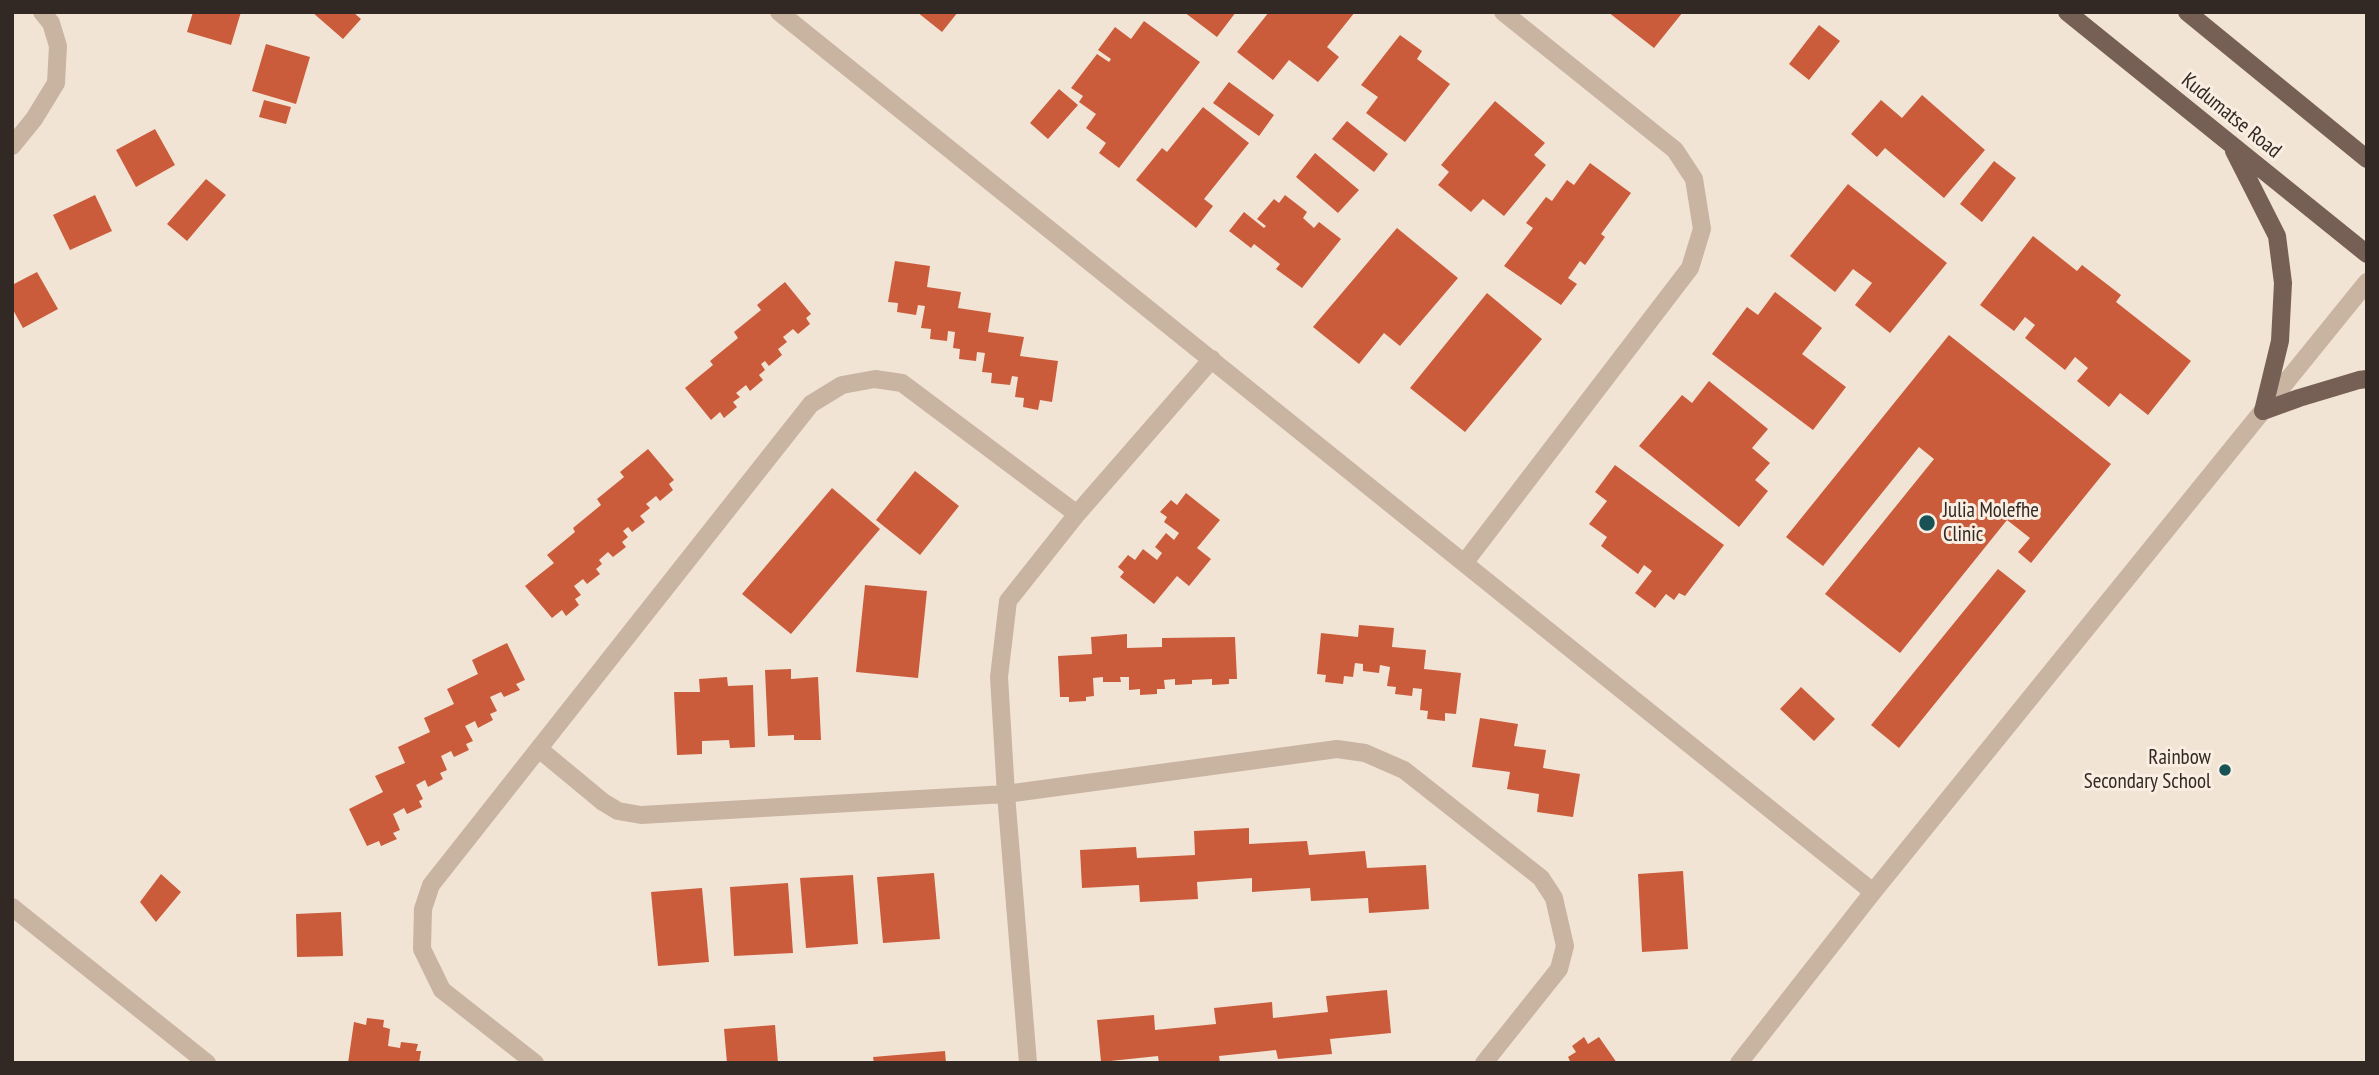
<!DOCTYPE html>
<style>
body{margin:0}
#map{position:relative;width:2379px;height:1075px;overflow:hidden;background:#f1e4d5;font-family:"PT Sans Narrow",sans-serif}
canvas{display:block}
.frame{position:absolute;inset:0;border:14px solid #332924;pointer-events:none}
</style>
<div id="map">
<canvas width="2379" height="1075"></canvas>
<div class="frame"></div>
</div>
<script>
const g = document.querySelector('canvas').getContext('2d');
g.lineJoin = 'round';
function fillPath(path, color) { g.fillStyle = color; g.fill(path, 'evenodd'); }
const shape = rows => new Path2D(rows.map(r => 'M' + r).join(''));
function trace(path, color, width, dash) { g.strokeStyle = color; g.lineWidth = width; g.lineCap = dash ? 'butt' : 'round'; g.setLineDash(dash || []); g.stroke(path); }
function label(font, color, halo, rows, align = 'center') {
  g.font = font + ' "PT Sans Narrow",sans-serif'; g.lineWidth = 6; g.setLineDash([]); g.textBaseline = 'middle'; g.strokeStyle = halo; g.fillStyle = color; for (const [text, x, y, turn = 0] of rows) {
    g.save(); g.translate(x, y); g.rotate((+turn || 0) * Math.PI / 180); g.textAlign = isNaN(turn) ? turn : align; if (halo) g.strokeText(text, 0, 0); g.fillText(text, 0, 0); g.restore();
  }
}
const building = shape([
 [193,12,241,12,231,45,187,32],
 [312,12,353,12,361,19,343,39],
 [917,12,958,12,942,32],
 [1184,12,1236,12,1217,37],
 [1269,12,1355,12,1327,47,1339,57,1318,82,1289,60,1273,80,1237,52],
 [1608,12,1683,12,1654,48],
 [1144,21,1200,62,1119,168,1099,153,1106,143,1086,128,1096,114,1079,102,1083,96,1071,88,1097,54,1109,62,1111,59,1098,50,1115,27,1131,39],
 [1819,25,1840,41,1809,80,1789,64],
 [1400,35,1422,51,1417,59,1450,84,1405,142,1366,113,1378,97,1361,85],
 [266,44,310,57,296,104,252,91],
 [1229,82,1274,115,1259,136,1213,103],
 [1059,89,1078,105,1048,139,1030,123],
 [1922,95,1985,150,1944,198,1885,148,1877,157,1851,134,1881,100,1902,118],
 [264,100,291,107,286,124,259,117],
 [1495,101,1545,143,1534,155,1546,165,1504,216,1483,199,1471,212,1438,185,1449,172,1441,165],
 [1203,107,1249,143,1204,199,1213,206,1196,228,1136,180,1162,148,1167,152],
 [1347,121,1388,154,1374,172,1332,139],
 [155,129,175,165,136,187,116,150],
 [1315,153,1359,190,1338,213,1296,177],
 [1994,161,2016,178,1982,222,1960,204],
 [1590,163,1631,193,1601,234,1605,237,1585,265,1580,261,1568,278,1577,284,1561,305,1504,266,1533,228,1526,223,1546,197,1552,201,1567,180,1574,185],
 [206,179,226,195,187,241,167,224],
 [1848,184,1947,263,1890,333,1855,305,1872,283,1853,269,1835,292,1790,256],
 [95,195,112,231,70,250,53,215],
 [1285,195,1307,212,1303,218,1314,228,1319,222,1341,239,1302,288,1276,269,1280,264,1254,244,1251,248,1229,231,1244,212,1264,228,1266,226,1257,219,1274,199,1279,203],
 [1397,228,1458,278,1400,346,1384,333,1359,364,1313,327],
 [2033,236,2077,271,2082,265,2121,295,2116,302,2191,361,2148,415,2120,393,2109,407,2077,381,2088,368,2075,357,2065,370,2025,338,2035,325,2025,317,2014,331,1980,305],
 [895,261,930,266,927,287,961,292,958,308,991,313,988,332,1024,337,1020,356,1058,361,1052,402,1040,400,1038,410,1023,407,1024,398,1015,397,1018,377,1012,376,1010,385,991,383,992,373,982,372,985,353,977,352,976,361,959,359,960,349,953,348,955,332,948,331,947,341,930,339,931,329,921,328,925,306,918,305,916,315,897,312,898,303,888,302],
 [37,272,58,309,23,328,12,308,12,285],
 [785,282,811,314,806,318,810,324,798,334,793,329,783,337,787,342,778,349,782,355,769,366,765,361,761,364,765,370,759,375,763,380,750,391,746,385,736,393,740,397,733,402,737,407,724,418,720,412,711,420,685,388,713,365,710,361,738,338,734,332,761,310,757,305],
 [1775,292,1822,328,1802,354,1846,387,1813,430,1712,354,1747,307,1758,315],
 [1487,293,1542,339,1465,432,1410,388],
 [1949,335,2111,464,2031,563,2018,552,2030,538,2007,520,1900,653,1825,594,1934,459,1919,447,1823,566,1786,537],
 [1709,381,1768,429,1752,448,1770,463,1755,480,1768,491,1739,527,1639,446,1682,395,1692,403],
 [648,449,674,480,669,484,673,490,660,501,656,496,646,504,650,508,640,516,645,522,632,532,628,527,623,531,628,537,622,542,626,547,613,557,608,552,599,560,602,564,596,569,600,574,587,584,583,579,574,586,581,595,575,599,579,605,566,616,562,610,552,618,525,586,554,563,547,555,575,532,573,528,601,505,597,499,624,477,620,472],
 [1615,465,1724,545,1685,596,1679,593,1674,600,1666,594,1655,608,1635,593,1652,571,1644,565,1638,574,1601,546,1607,537,1589,524,1607,501,1595,492],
 [915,471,959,506,920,555,876,520],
 [832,488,880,529,791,634,742,594],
 [1186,493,1220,520,1197,548,1211,559,1189,586,1177,576,1154,604,1120,577,1124,572,1118,567,1128,555,1135,560,1143,549,1157,560,1162,553,1155,547,1166,533,1174,540,1179,533,1164,522,1167,517,1160,512,1171,500,1177,505],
 [1998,569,2026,591,1899,748,1871,725],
 [865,585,927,591,918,678,856,672],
 [1359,625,1394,628,1392,647,1426,650,1424,669,1461,673,1456,714,1445,713,1445,721,1427,719,1428,711,1420,710,1422,689,1413,688,1412,696,1395,694,1396,687,1387,686,1390,667,1380,665,1379,673,1363,671,1363,664,1355,663,1353,677,1344,676,1343,684,1325,682,1326,675,1317,674,1321,633,1358,637],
 [1127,634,1127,648,1162,647,1162,638,1235,637,1237,679,1229,679,1229,684,1212,685,1212,679,1192,680,1192,684,1175,685,1175,679,1164,680,1165,689,1157,689,1157,694,1140,695,1140,689,1129,690,1129,677,1120,677,1121,682,1103,682,1103,677,1093,678,1094,696,1086,697,1086,701,1069,702,1069,697,1060,697,1058,656,1092,654,1091,637],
 [507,643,525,680,516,684,520,690,504,697,501,692,490,697,497,711,490,714,493,720,478,728,475,721,465,726,473,741,466,744,469,750,454,757,451,751,441,756,447,770,440,773,443,779,428,787,425,780,416,785,423,799,419,801,422,807,407,814,404,808,393,814,400,830,393,833,397,839,381,846,379,841,367,846,349,809,383,792,375,776,405,763,398,747,430,732,424,718,454,704,447,689,478,674,472,660],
 [791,669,791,679,818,677,821,740,794,740,794,735,768,736,765,670],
 [727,677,728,686,753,685,755,747,730,748,729,740,702,741,702,754,677,755,674,692,700,692,699,679],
 [1801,687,1835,719,1814,741,1780,709],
 [1480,718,1518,724,1514,746,1546,750,1543,768,1580,774,1573,817,1537,812,1539,794,1507,789,1510,772,1472,767],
 [1249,828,1249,844,1307,841,1309,855,1365,851,1367,868,1426,865,1429,909,1369,913,1368,898,1311,901,1310,888,1252,892,1252,878,1197,882,1198,899,1140,902,1139,885,1082,888,1080,850,1136,847,1137,858,1195,855,1194,831],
 [1683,871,1688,949,1642,952,1638,874],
 [934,873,940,939,883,943,877,877],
 [161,874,181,892,156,922,140,902],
 [853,875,858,944,806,948,800,878],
 [788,883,793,953,734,956,730,887],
 [702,888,709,962,658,966,651,892],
 [341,912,343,956,297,957,296,914],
 [1387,990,1391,1033,1330,1039,1332,1054,1278,1059,1276,1050,1219,1056,1220,1063,1159,1063,1158,1056,1101,1062,1097,1020,1154,1015,1155,1030,1216,1024,1214,1008,1272,1002,1273,1018,1328,1012,1326,996],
 [367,1018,384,1020,383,1027,390,1029,388,1046,400,1048,401,1042,418,1044,416,1051,421,1051,419,1063,348,1063,354,1022,366,1025],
 [775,1025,778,1063,727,1063,724,1029],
 [1584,1037,1588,1044,1599,1037,1617,1063,1571,1063,1568,1057,1576,1052,1572,1046],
 [945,1051,946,1063,874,1063,873,1057]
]);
const minor = shape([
 [779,12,1873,892],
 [12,146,34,119,56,83,58,46,51,23,42,12],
 [1465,562,1690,268,1702,229,1694,179,1675,150,1503,12],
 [539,749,603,802,618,811,641,815,1006,794,1337,749,1365,753,1404,770,1541,878,1554,898,1565,946,1559,969,1484,1063],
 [12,907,207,1063],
 [535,1063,442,990,422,949,423,909,431,885,811,404,842,385,875,379,902,383,1077,514],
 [1028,1063,1006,794,999,677,1008,601,1077,514,1212,359],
 [1739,1063,1873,892,2367,282]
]);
const major = shape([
 [2067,12,2367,254],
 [2187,12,2367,159],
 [2234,151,2277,236,2283,283,2280,341,2263,411],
 [2263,411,2299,398,2359,380,2367,379]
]);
const markers = [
 [1927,523,9,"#195255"],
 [2225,770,7,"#195255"]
];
const streetNames = [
 ["Kudumatse Road",2231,116,39]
];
const poiNames = [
 ["Julia Molefhe",1943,511],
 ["Clinic",1943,535],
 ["Rainbow",2211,758,"right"],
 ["Secondary School",2211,782,"right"]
];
fillPath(building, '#ca5c3b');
trace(minor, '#c9b3a1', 18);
trace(major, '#765f54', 18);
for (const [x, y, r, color] of markers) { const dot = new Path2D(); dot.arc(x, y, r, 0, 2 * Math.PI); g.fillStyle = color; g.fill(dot); trace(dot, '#f9eee1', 2.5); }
label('21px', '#332924', '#f9eee1', streetNames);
label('21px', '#332924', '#f9eee1', poiNames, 'left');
</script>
